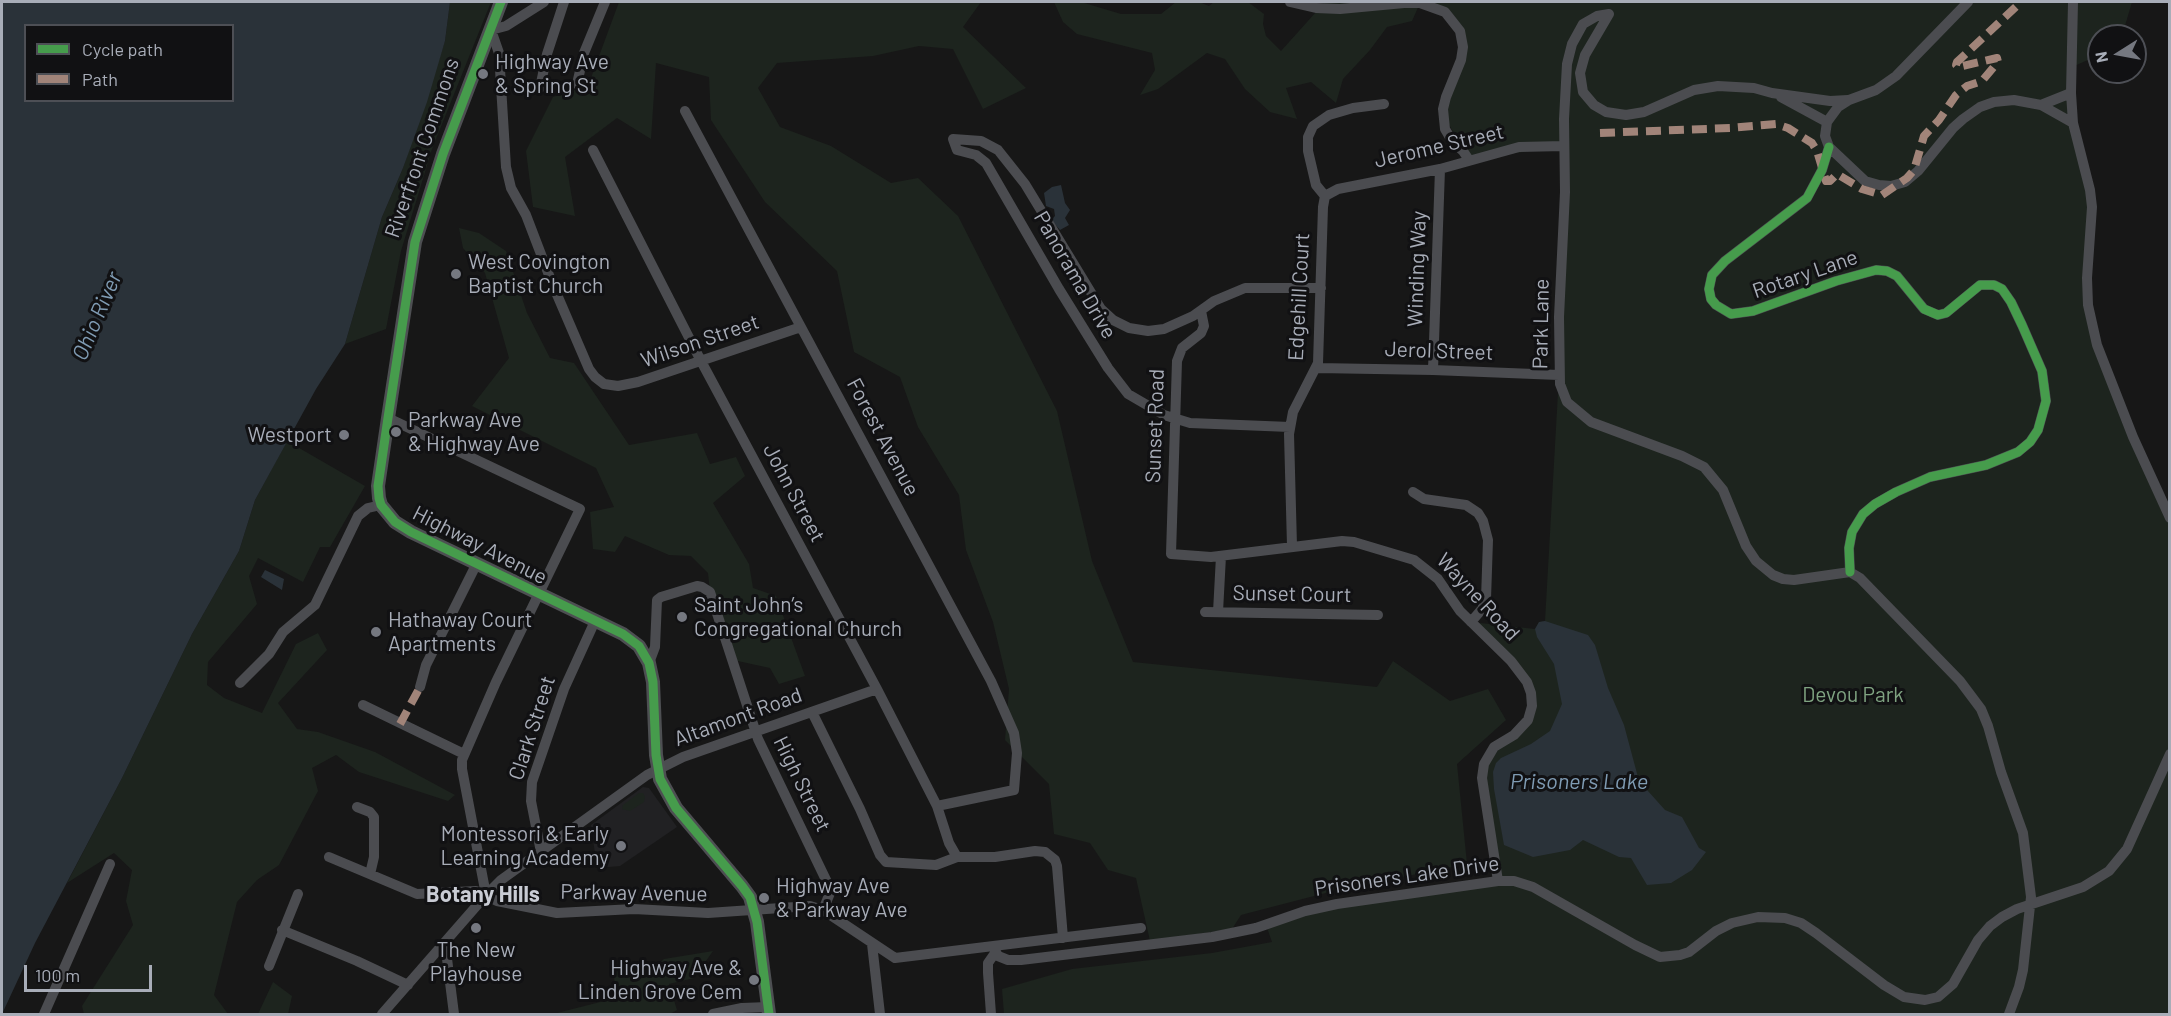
<!DOCTYPE html>
<meta charset="utf-8">
<style>
body{margin:0}
#map{position:relative;width:2171px;height:1016px;overflow:hidden;background:#171717;font-family:Barlow,sans-serif}
canvas{display:block}
.frame{position:absolute;inset:0;border:3px solid #a8adb8;pointer-events:none}
.legend{position:absolute;left:24px;top:24px;width:210px;height:78px;box-sizing:border-box;background:#111113;border:2px solid #4d4f55;margin:0;padding:8px 10px;list-style:none;font-size:18px;color:#a8adb8}
.legend li{display:flex;align-items:center;gap:12px;height:30px}
.legend b{width:30px;border:2px solid #4d4f55}
.north{position:absolute;left:2087px;top:24px;width:60px;height:60px;box-sizing:border-box;background:#111113;border:2px solid #4d4f55;border-radius:50%;rotate:259deg;font-size:16px;font-weight:700;line-height:24px;text-align:center;color:#a8adb8}
.north::after{content:'';display:block;margin:auto;width:21px;height:27px;background:#757880;clip-path:polygon(50% 0,100% 100%,50% 72%,0 100%)}
.scale{position:absolute;left:24px;top:965px;width:128px;height:27px;box-sizing:border-box;border:3px solid #a8adb8;border-top:0;padding-left:8px;font-size:18px;line-height:21px;white-space:nowrap;color:#a8adb8;-webkit-text-stroke:4px #111113;paint-order:stroke}
</style>
<div id="map">
<canvas width="2171" height="1016"></canvas>
<div class="frame"></div>
<ul class="legend">
<li><b style="height:8px;background:#469c4c"></b>Cycle path</li>
<li><b style="height:8px;background:#a18479"></b>Path</li>
</ul>
<div class="north">N</div>
<div class="scale">100 m</div>
</div>
<script>
const g = document.querySelector('canvas').getContext('2d');
g.lineJoin = 'round';
function fillPath(path, color) { g.fillStyle = color; g.fill(path, 'evenodd'); }
const shape = rows => new Path2D(rows.map(r => 'M' + r).join(''));
function trace(path, color, width, dash) { g.strokeStyle = color; g.lineWidth = width; g.lineCap = dash ? 'butt' : 'round'; g.setLineDash(dash || []); g.stroke(path); }
function label(font, color, halo, rows, align = 'center') {
  g.font = font + ' Barlow,sans-serif'; g.lineWidth = 6; g.setLineDash([]); g.textBaseline = 'middle'; g.strokeStyle = halo; g.fillStyle = color; for (const [text, x, y, turn = 0] of rows) {
    g.save(); g.translate(x, y); g.rotate((+turn || 0) * Math.PI / 180); g.textAlign = isNaN(turn) ? turn : align; if (halo) g.strokeText(text, 0, 0); g.fillText(text, 0, 0); g.restore();
  }
}
const built = shape([
 [643,787,649,788,677,827,620,866,597,868,591,825]
]);
const green = shape([
 [450,2,491,2,432,149,401,251,386,329,345,344,382,217,403,168,445,41],
 [619,2,981,2,963,27,1026,88,983,109,953,49,919,46,873,56,777,63,758,88,780,127,831,146,891,183,918,178,958,216,1057,411,1092,561,1133,662,1377,687,1393,661,1450,701,1488,689,1506,720,1457,764,1467,864,1337,890,1241,915,1232,929,1150,941,1136,878,1108,870,1090,843,1054,834,1049,784,1005,740,1009,689,993,622,966,550,959,495,918,427,900,377,854,352,837,271,765,202,711,120,709,77,656,63,651,139,617,118,565,157,575,216,533,207,526,151,553,97,588,86],
 [1054,2,1081,2,1121,14,1161,14,1176,2,1199,2,1209,6,1214,2,1248,2,1264,14,1263,24,1266,36,1281,51,1325,2,2132,2,2122,36,2099,36,2099,55,2072,67,2071,93,2090,190,2092,324,2169,518,2169,1014,1004,1014,1002,989,1072,969,1212,953,1272,942,1266,925,1305,911,1498,880,1484,764,1528,720,1527,682,1471,622,1535,629,1539,622,1545,621,1559,375,1564,146,1469,160,1443,114,1461,60,1454,21,1420,3,1412,21,1387,27,1370,50,1343,79,1336,103,1311,82,1286,88,1297,119,1270,112,1245,89,1225,59,1207,53,1158,89,1140,95,1155,70,1152,53,1077,34,1063,22],
 [459,228,479,233,506,251,527,313,550,358,574,363,629,445,697,433,710,464,736,457,745,476,713,503,749,564,753,588,776,596,805,676,779,684,770,668,733,660,710,592,708,573,691,556,669,555,625,536,615,552,593,549,590,512,614,507,596,468,472,406,509,358,485,273,463,248],
 [287,441,365,486,330,547,320,547,303,582,258,558,249,576,257,604,208,662,207,685,224,698,262,713,296,644,318,633,327,650,278,703,297,729,318,732,375,752,455,795,448,801,359,772,336,755,312,768,318,791,279,865,257,880,237,902,214,995,228,1014,84,1014,82,1006,133,925,126,901,132,870,114,853,67,883,122,778,192,634,239,551,255,500],
 [639,793,643,793,645,797,644,802,630,811,622,809,623,805],
 [713,951,694,978,669,984,677,1010,670,1014,553,1014,616,998,613,964,646,975,664,959],
 [273,982,292,996,288,1014,258,1014]
]);
const water = shape([
 [2,2,450,2,445,41,427,102,403,168,382,217,345,344,316,389,255,500,239,551,192,634,122,778,35,943,2,1014],
 [26,26,232,26,232,100,26,100],
 [1061,185,1065,203,1070,210,1065,218,1069,225,1060,230,1051,220,1055,216,1054,209,1046,206,1044,193,1052,187],
 [265,570,284,579,282,590,261,577],
 [1545,621,1588,635,1595,645,1608,688,1624,725,1639,781,1665,810,1682,817,1699,848,1706,852,1692,870,1671,883,1647,885,1631,858,1619,857,1583,840,1570,850,1533,857,1504,845,1494,789,1493,772,1496,763,1501,758,1531,744,1550,731,1562,704,1554,664,1537,637,1535,629,1539,622]
]);
const minor = shape([
 [544,2,506,26,491,30,499,53,506,167,511,188,526,215,552,283,589,369,595,377,604,384,618,386,638,382,801,327],
 [1290,2,1316,8,1340,9,1404,3,1420,3,1445,12,1460,31,1463,47,1461,60,1446,97,1443,109,1445,129,1452,141,1463,151,1469,160],
 [1968,2,1896,76,1876,90,1849,100,1838,107,1827,122,1825,136,1829,147,1865,181,1879,185,1891,186,1905,182,1918,171,1953,128,1963,119,1980,107,1994,102,2014,100,2041,105,2073,123],
 [2073,2,2071,93,2073,123,2090,190,2092,207,2087,278,2088,305,2097,345,2133,437,2170,518],
 [1609,14,1597,16,1583,24,1572,44,1567,64,1564,119,1565,192,1559,317,1560,384,1567,402,1591,422,1682,456,1704,467,1723,490,1746,546,1756,561,1773,575,1783,579,1794,580,1850,572],
 [1609,14,1585,55,1580,73,1583,92,1594,105,1606,112,1626,115,1644,112,1694,90,1718,86,1754,88,1772,93,1830,101,1848,100],
 [577,84,584,53,605,2],
 [540,88,547,54,564,2],
 [1781,97,1827,122],
 [2041,105,2071,93],
 [685,111,991,681,1014,733,1017,753,1014,790,937,806],
 [1829,147,1822,170,1807,198,1725,261,1712,275,1709,289,1711,299,1716,305,1731,314,1753,311,1836,281,1876,270,1887,271,1897,276,1924,309,1938,315,1946,313,1980,285,1994,285,2002,289,2011,302,2022,325,2042,371,2046,401,2038,430,2030,442,2018,452,1986,465,1930,477,1896,492,1875,504,1863,514,1852,532,1849,548,1850,572],
 [593,150,701,361,877,689,937,806,949,843,957,857],
 [1325,196,1338,189,1440,169,1519,147,1564,146],
 [1325,196,1316,185,1308,151,1308,137,1313,126,1329,115,1353,108,1384,104],
 [1201,311,1204,326,1201,333,1182,348,1177,361,1171,554,1211,557,1342,541,1354,542,1414,560,1438,579,1460,611,1511,661,1527,682,1531,693,1532,706,1528,720,1514,735,1494,747,1484,764,1482,778,1498,881],
 [1317,368,1433,370,1559,375],
 [1433,370,1440,169],
 [388,418,580,509,496,682,462,760,462,769,486,895],
 [1290,427,1190,423,1164,415,1128,394,1108,368,1059,289,986,163,976,155,957,150,953,139,981,141,998,150,1025,184,1101,309,1113,320,1129,328,1148,331,1164,329,1193,316,1214,301,1245,288,1321,288],
 [1413,492,1424,499,1466,505,1478,513,1483,521,1488,540,1486,599,1482,609,1471,622],
 [1292,546,1289,434,1293,412,1318,363,1323,207,1325,196],
 [1850,572,1860,578,1960,681,1981,709,1988,726,2001,772,2023,833,2031,897,2023,970,2019,987,2009,1014],
 [1205,612,1378,615],
 [1218,612,1221,556],
 [649,663,655,647,657,600,661,597,697,586,702,587,710,592,758,739,827,882,830,893,823,910],
 [240,683,269,654,283,632,315,605,358,516,368,508,381,505],
 [420,687,426,665,476,565],
 [363,705,464,754],
 [812,712,860,809,880,855,886,862,936,865,957,857,995,857,1035,851,1045,852,1055,860,1057,866,1063,938],
 [357,807,370,812,374,817,374,857,370,874],
 [541,852,531,801,532,782,564,689,595,621],
 [329,857,417,894,476,891,497,901,557,913,634,909,708,913,810,906,823,910,895,958,1141,928],
 [282,930,357,961,408,985],
 [445,943,454,1014],
 [872,944,880,1014],
 [993,946,998,956,1008,960,1021,960,1212,937,1256,928,1305,911,1337,904,1498,881,1514,881,1533,887,1635,945,1660,957,1680,955,1689,952,1716,931,1732,923,1758,917,1785,918,1801,923,1816,933,1884,985,1904,997,1925,1000,1938,997,1953,984,1978,940,1990,926,2002,917,2017,909,2083,887,2109,871,2127,849,2170,754],
 [269,966,298,894],
 [44,1014,110,864],
 [382,1014,486,895,501,880,647,775,683,757,877,689],
 [713,1014,742,1008,768,1007],
 [991,1014,988,973,988,963,995,953]
]);
const major = shape([
 [501,2,443,154,415,242,388,418,378,486,379,498,381,505,395,522,411,532,623,634,639,646,649,663,653,682,656,755,660,779,676,808,742,886,750,897,757,922,769,1014]
]);
const quiet = shape([
 [1600,133,1730,128,1776,124,1788,128,1812,143,1817,151,1826,181,1830,181,1837,174,1862,189,1882,195,1907,178,1914,170,1924,136,1939,120,1956,95,1967,86,1982,81,1998,62,1997,58,1958,67,1956,65,1957,62,2021,2],
 [400,724,420,687]
]);
const cycleway = shape([
 [501,2,443,154,415,242,388,418,378,486,379,498,381,505,395,522,411,532,623,634,639,646,649,663,653,682,656,755,660,779,676,808,742,886,750,897,757,922,769,1014],
 [1829,147,1822,170,1807,198,1725,261,1712,275,1709,289,1711,299,1716,305,1731,314,1753,311,1836,281,1876,270,1887,271,1897,276,1924,309,1938,315,1946,313,1980,285,1994,285,2002,289,2011,302,2022,325,2042,371,2046,401,2038,430,2030,442,2018,452,1986,465,1930,477,1896,492,1875,504,1863,514,1852,532,1849,548,1850,572]
]);
const markers = [
 [483,74,6,"#757880"],
 [456,274,6,"#757880"],
 [396,432,6,"#757880"],
 [344,435,6,"#757880"],
 [682,617,6,"#757880"],
 [376,632,6,"#757880"],
 [621,846,6,"#757880"],
 [764,898,6,"#757880"],
 [476,928,6,"#757880"],
 [754,980,6,"#757880"]
];
const poiNames = [
 ["Highway Ave",495,62],
 ["& Spring St",495,86],
 ["West Covington",468,262],
 ["Baptist Church",468,286],
 ["Parkway Ave",408,420],
 ["& Highway Ave",408,444],
 ["Westport",332,435,"right"],
 ["Saint John’s",694,605],
 ["Congregational Church",694,629],
 ["Hathaway Court",388,620],
 ["Apartments",388,644],
 ["Montessori & Early",609,834,"right"],
 ["Learning Academy",609,858,"right"],
 ["Highway Ave",776,886],
 ["& Parkway Ave",776,910],
 ["The New",476,950,"center"],
 ["Playhouse",476,974,"center"],
 ["Highway Ave &",742,968,"right"],
 ["Linden Grove Cem",742,992,"right"]
];
const streetNames = [
 ["Jerome Street",1439,146,-13],
 ["Riverfront Commons",422,148,-71],
 ["Winding Way",1417,269,-88],
 ["Rotary Lane",1805,274,-19],
 ["Panorama Drive",1075,275,60],
 ["Edgehill Court",1299,297,-87],
 ["Park Lane",1541,324,-89],
 ["Wilson Street",700,341,-19],
 ["Jerol Street",1439,351,2],
 ["Sunset Road",1155,426,-88],
 ["Forest Avenue",883,437,62],
 ["John Street",794,493,62],
 ["Highway Avenue",480,545,27],
 ["Sunset Court",1292,594,1],
 ["Wayne Road",1478,597,47],
 ["Altamont Road",738,717,-20],
 ["Clark Street",532,728,-72],
 ["High Street",802,784,64],
 ["Prisoners Lake Drive",1407,876,-8],
 ["Parkway Avenue",634,893,1]
];
const parkNames = [
 ["Devou Park",1853,695]
];
const waterNames = [
 ["Ohio River",97,316,-67],
 ["Prisoners Lake",1579,782]
];
const neighbourhoodNames = [
 ["Botany Hills",483,895]
];
fillPath(built, '#212123');
fillPath(green, '#1d241e');
fillPath(water, '#2a3239');
trace(minor, '#4b4c50', 10);
trace(major, '#4d4f52', 14);
trace(quiet, '#a18479', 8, [15, 8]);
trace(cycleway, '#469c4c', 9);
for (const [x, y, r, color] of markers) { const dot = new Path2D(); dot.arc(x, y, r, 0, 2 * Math.PI); g.fillStyle = color; g.fill(dot); trace(dot, '#111113', 2); }
label('21px', '#a8adb8', '#111113', poiNames, 'left');
label('21px', '#a8adb8', '#111113', streetNames);
label('21px', '#7fa381', '#111113', parkNames);
label('italic 22px', '#7f9bb3', '#111113', waterNames);
label('bold 22px', '#c9ccd4', '#111113', neighbourhoodNames);
</script>
